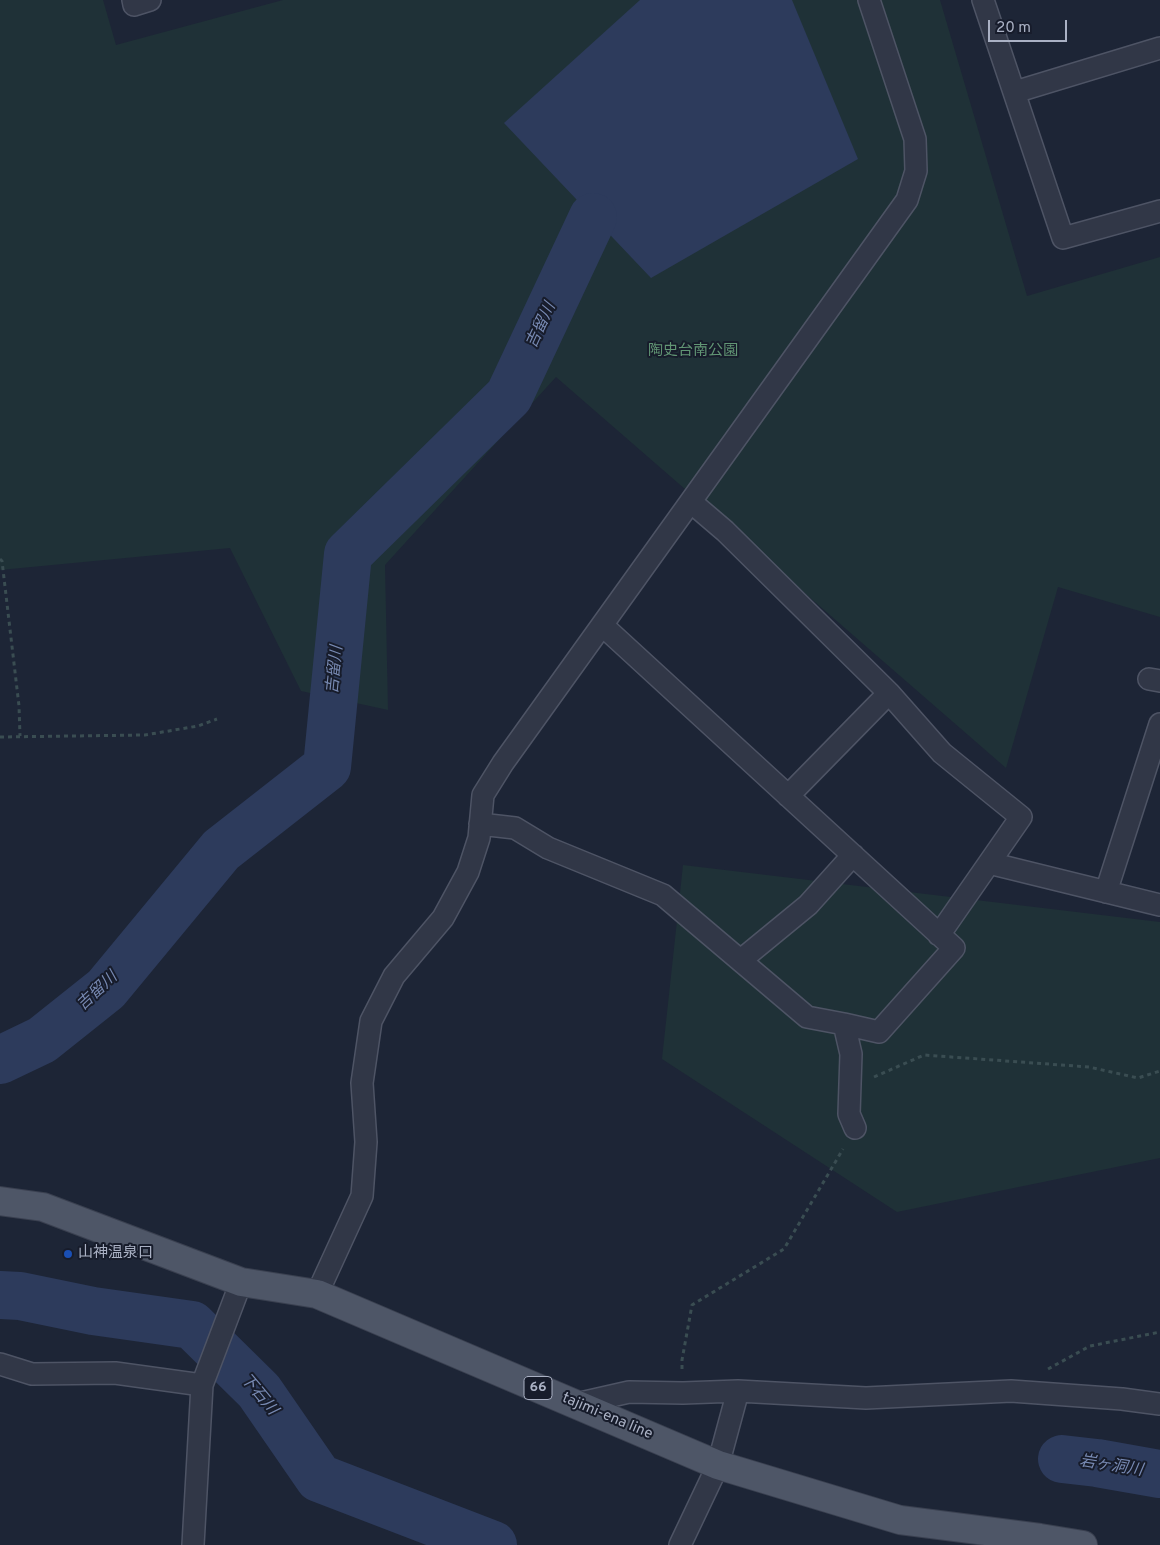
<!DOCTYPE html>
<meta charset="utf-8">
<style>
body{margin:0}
#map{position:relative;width:1160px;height:1545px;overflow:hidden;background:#1d2536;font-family:Overpass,sans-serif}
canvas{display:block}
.scale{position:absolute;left:988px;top:20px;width:79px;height:22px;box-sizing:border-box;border:2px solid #aab1c4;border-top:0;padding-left:6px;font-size:15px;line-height:18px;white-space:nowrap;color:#aab1c4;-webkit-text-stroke:4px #171c2b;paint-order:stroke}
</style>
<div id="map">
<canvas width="1160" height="1545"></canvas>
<div class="scale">20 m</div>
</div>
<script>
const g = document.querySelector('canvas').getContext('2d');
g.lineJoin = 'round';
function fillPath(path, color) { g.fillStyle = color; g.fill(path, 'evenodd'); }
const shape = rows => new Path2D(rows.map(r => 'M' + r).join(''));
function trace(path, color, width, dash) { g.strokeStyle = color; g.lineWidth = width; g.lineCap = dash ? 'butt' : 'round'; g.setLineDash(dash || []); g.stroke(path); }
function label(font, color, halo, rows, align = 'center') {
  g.font = font + ' Overpass,"Noto Sans JP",sans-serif'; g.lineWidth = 4; g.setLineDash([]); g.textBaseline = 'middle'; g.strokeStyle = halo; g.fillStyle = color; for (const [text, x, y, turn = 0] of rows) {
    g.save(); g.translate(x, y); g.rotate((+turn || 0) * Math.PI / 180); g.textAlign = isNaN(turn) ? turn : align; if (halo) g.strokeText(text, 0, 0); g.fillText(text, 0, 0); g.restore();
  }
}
const green = shape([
 [0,0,103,0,116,45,283,0,940,0,1027,296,1160,257,1160,617,1058,587,1006,768,556,377,385,565,388,710,301,691,230,548,0,570],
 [683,865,1160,922,1160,1158,897,1212,662,1059]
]);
const water = shape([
 [640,0,792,0,858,159,651,278,504,123]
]);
const river = shape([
 [0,1060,42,1040,106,989,221,850,327,767,348,554,509,396,593,217],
 [0,1295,20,1296,93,1311,192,1325,259,1391,319,1478,493,1545],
 [1062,1459,1097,1463,1160,1474]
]);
const path = shape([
 [0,559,2,561,19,706,20,736],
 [0,737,145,735,198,726,217,719],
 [874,1077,924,1055,1089,1067,1138,1078,1160,1071],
 [682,1369,682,1360,692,1305,784,1249,843,1149],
 [1048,1369,1090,1346,1160,1332]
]);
const street = shape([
 [133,0,134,5,150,0],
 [983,0,1063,238,1160,211],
 [1015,92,1160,48],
 [691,502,725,531,889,693,942,753,1021,817,939,935],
 [602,625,954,948,879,1032,844,1024],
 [1149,679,1160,681],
 [788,796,889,693],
 [480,824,515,828,548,848,663,895,807,1017,844,1024,851,1054,849,1114,855,1128],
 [989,863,1160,905],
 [1106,892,1160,724],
 [741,960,808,905,853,855],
 [317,1294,362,1196,366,1142,362,1083,371,1021,394,976,443,918,468,872,479,838,483,795,503,763,907,200,916,171,915,139,869,0],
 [0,1364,32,1374,115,1373,202,1385],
 [576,1404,629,1392,683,1393,738,1391,866,1398,1011,1391,1122,1399,1160,1404],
 [193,1545,202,1385,241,1282],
 [680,1545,718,1465,738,1391]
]);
const primary = shape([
 [0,1201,43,1207,241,1282,317,1294,718,1465,900,1520,1040,1538,1083,1545]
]);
const markers = [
 [68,1254,5,"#1a4fb4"]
];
const shields = [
 [538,1388,28]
];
const shieldNames = [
 ["66",538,1388]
];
const parkNames = [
 ["陶史台南公園",693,352]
];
const poiNames = [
 ["山神温泉口",78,1254]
];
const streetNames = [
 ["tajimi-ena line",607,1417,23]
];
const waterNames = [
 ["吉留川",542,326,-65],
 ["吉留川",336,670,-84],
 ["吉留川",98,992,-43],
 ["下石川",258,1395,50],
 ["岩ヶ洞川",1111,1467,9]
];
fillPath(green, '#1f3137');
fillPath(water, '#2d3b5c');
trace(river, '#2d3b5c', 48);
trace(street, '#4e5465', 24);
trace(primary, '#3a4050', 30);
trace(path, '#3a4d52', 3, [4, 4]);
trace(street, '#313747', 21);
trace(primary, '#4e5667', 28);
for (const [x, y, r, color] of markers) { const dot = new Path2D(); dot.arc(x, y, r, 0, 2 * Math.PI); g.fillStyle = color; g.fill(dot); trace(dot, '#171c2b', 2); }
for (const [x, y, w] of shields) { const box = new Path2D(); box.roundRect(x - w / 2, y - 11.5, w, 23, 4); g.fillStyle = '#171c2b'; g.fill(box); trace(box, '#aab1c4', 1); }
label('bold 14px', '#aab1c4', null, shieldNames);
label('15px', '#619574', '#171c2b', parkNames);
label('15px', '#aab1c4', '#171c2b', poiNames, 'left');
label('15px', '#aab1c4', '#171c2b', streetNames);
label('italic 16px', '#788ab3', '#171c2b', waterNames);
</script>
